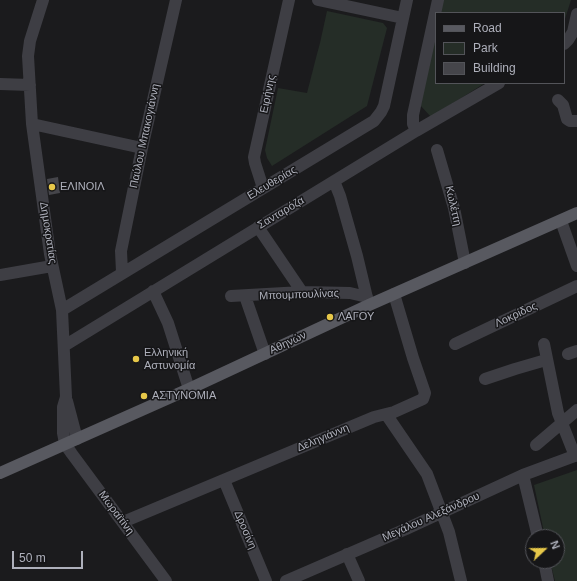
<!DOCTYPE html>
<meta charset="utf-8">
<style>
body{margin:0}
#map{position:relative;width:577px;height:581px;overflow:hidden;background:#1b1b1d;font-family:Helvetica,sans-serif}
canvas{display:block}
.legend{position:absolute;left:435px;top:12px;width:130px;height:72px;box-sizing:border-box;background:#161618;border:1px solid #535459;margin:0;padding:5px 7px;list-style:none;font-size:12px;color:#aeb0bb}
.legend li{display:flex;align-items:center;gap:8px;height:20px}
.legend b{width:20px;border:1px solid #535459}
.north{position:absolute;left:525px;top:529px;width:40px;height:40px;box-sizing:border-box;background:#161618;border:1px solid #535459;border-radius:50%;rotate:68deg;font-size:11px;font-weight:700;line-height:16px;text-align:center;color:#aeb0bb}
.north::after{content:'';display:block;margin:auto;width:14px;height:18px;background:#e7c849;clip-path:polygon(50% 0,100% 100%,50% 72%,0 100%)}
.scale{position:absolute;left:12px;top:551px;width:71px;height:18px;box-sizing:border-box;border:2px solid #aeb0bb;border-top:0;padding-left:5px;font-size:12px;line-height:14px;white-space:nowrap;color:#aeb0bb;-webkit-text-stroke:3px #161618;paint-order:stroke}
</style>
<div id="map">
<canvas width="577" height="581"></canvas>
<ul class="legend">
<li><b style="height:5px;background:#585960"></b>Road</li>
<li><b style="height:11px;background:#252d27"></b>Park</li>
<li><b style="height:11px;background:#45454a"></b>Building</li>
</ul>
<div class="north">N</div>
<div class="scale">50 m</div>
</div>
<script>
const g = document.querySelector('canvas').getContext('2d');
g.lineJoin = 'round';
function fillPath(path, color) { g.fillStyle = color; g.fill(path, 'evenodd'); }
const shape = rows => new Path2D(rows.map(r => 'M' + r).join(''));
function trace(path, color, width, dash) { g.strokeStyle = color; g.lineWidth = width; g.lineCap = dash ? 'butt' : 'round'; g.setLineDash(dash || []); g.stroke(path); }
function label(font, color, halo, rows, align = 'center') {
  g.font = font + ' Helvetica,sans-serif'; g.lineWidth = 3; g.setLineDash([]); g.textBaseline = 'middle'; g.strokeStyle = halo; g.fillStyle = color; for (const [text, x, y, turn = 0] of rows) {
    g.save(); g.translate(x, y); g.rotate((+turn || 0) * Math.PI / 180); g.textAlign = isNaN(turn) ? turn : align; if (halo) g.strokeText(text, 0, 0); g.fillText(text, 0, 0); g.restore();
  }
}
const green = shape([
 [443,0,571,0,564,22,564,13,440,13],
 [327,11,383,23,387,28,367,106,272,166,267,158,265,150,278,88,307,93,317,54,320,43],
 [436,33,436,83,485,83,431,117,420,105],
 [577,470,577,581,555,581,550,561,557,561,557,537,545,537,534,485]
]);
const building = shape([
 [58,177,60,193,49,195,47,179]
]);
const minor = shape([
 [43,0,30,41,28,56,32,124,50,254,62,310,66,397,63,407,63,433,65,444,72,454,166,581],
 [318,0,403,18],
 [564,44,568,40,573,32,577,14],
 [0,84,30,85],
 [558,100,563,105,567,119,570,121,577,121],
 [32,124,142,148],
 [416,131,413,124,413,115,438,0],
 [437,150,454,208,465,263],
 [334,181,340,196,357,256,368,302],
 [263,188,255,163,254,157,289,0],
 [561,221,577,266],
 [258,227,302,292],
 [122,272,121,251,142,148,176,0],
 [0,275,52,266],
 [153,291,168,323,189,389],
 [231,296,302,292,350,293,367,297],
 [245,296,265,354],
 [62,310,374,121,381,112,384,106,407,0],
 [455,344,577,286],
 [544,344,558,413,575,456],
 [64,346,416,131,499,83],
 [568,354,577,351],
 [485,379,515,369,546,360],
 [67,401,77,439],
 [386,414,427,474,449,532,461,581],
 [536,445,577,410],
 [523,475,538,537],
 [224,480,266,581],
 [123,522,374,417,394,412,423,399,425,393,413,358,394,294],
 [347,554,359,581],
 [544,561,548,581],
 [286,581,406,529,523,475,577,455]
]);
const major = shape([
 [0,473,189,389,369,305,577,213]
]);
const markers = [
 [52,187,4,"#e7c849"],
 [330,317,4,"#e7c849"],
 [136,359,4,"#e7c849"],
 [144,396,4,"#e7c849"]
];
const streetNames = [
 ["Ειρήνης",268,94,-78],
 ["Παύλου Μπακογιάννη",145,136,-78],
 ["Ελευθερίας",272,183,-31],
 ["Κωλέττη",453,206,77],
 ["Σανταρόζα",281,213,-31],
 ["Δημοκρατίας",48,233,81],
 ["Μπουμπουλίνας",299,295,-2],
 ["Λοκρίδος",516,315,-25],
 ["Αθηνών",288,343,-25],
 ["Δεληγιάννη",323,438,-23],
 ["Μωραϊτίνη",116,513,53],
 ["Μεγάλου Αλεξάνδρου",431,517,-24],
 ["Δροσίνη",245,530,67]
];
const poiNames = [
 ["ΕΛΙΝΟΙΛ",60,187],
 ["ΛΑΓΟΥ",338,317],
 ["Ελληνική",144,353],
 ["Αστυνομία",144,366],
 ["ΑΣΤΥΝΟΜΙΑ",152,396]
];
fillPath(green, '#252d27');
fillPath(building, '#45454a');
trace(minor, '#3e3e44', 12);
trace(major, '#585960', 12);
for (const [x, y, r, color] of markers) { const dot = new Path2D(); dot.arc(x, y, r, 0, 2 * Math.PI); g.fillStyle = color; g.fill(dot); trace(dot, '#161618', 1.5); }
label('11px', '#aeb0bb', '#161618', streetNames);
label('11px', '#aeb0bb', '#161618', poiNames, 'left');
</script>
